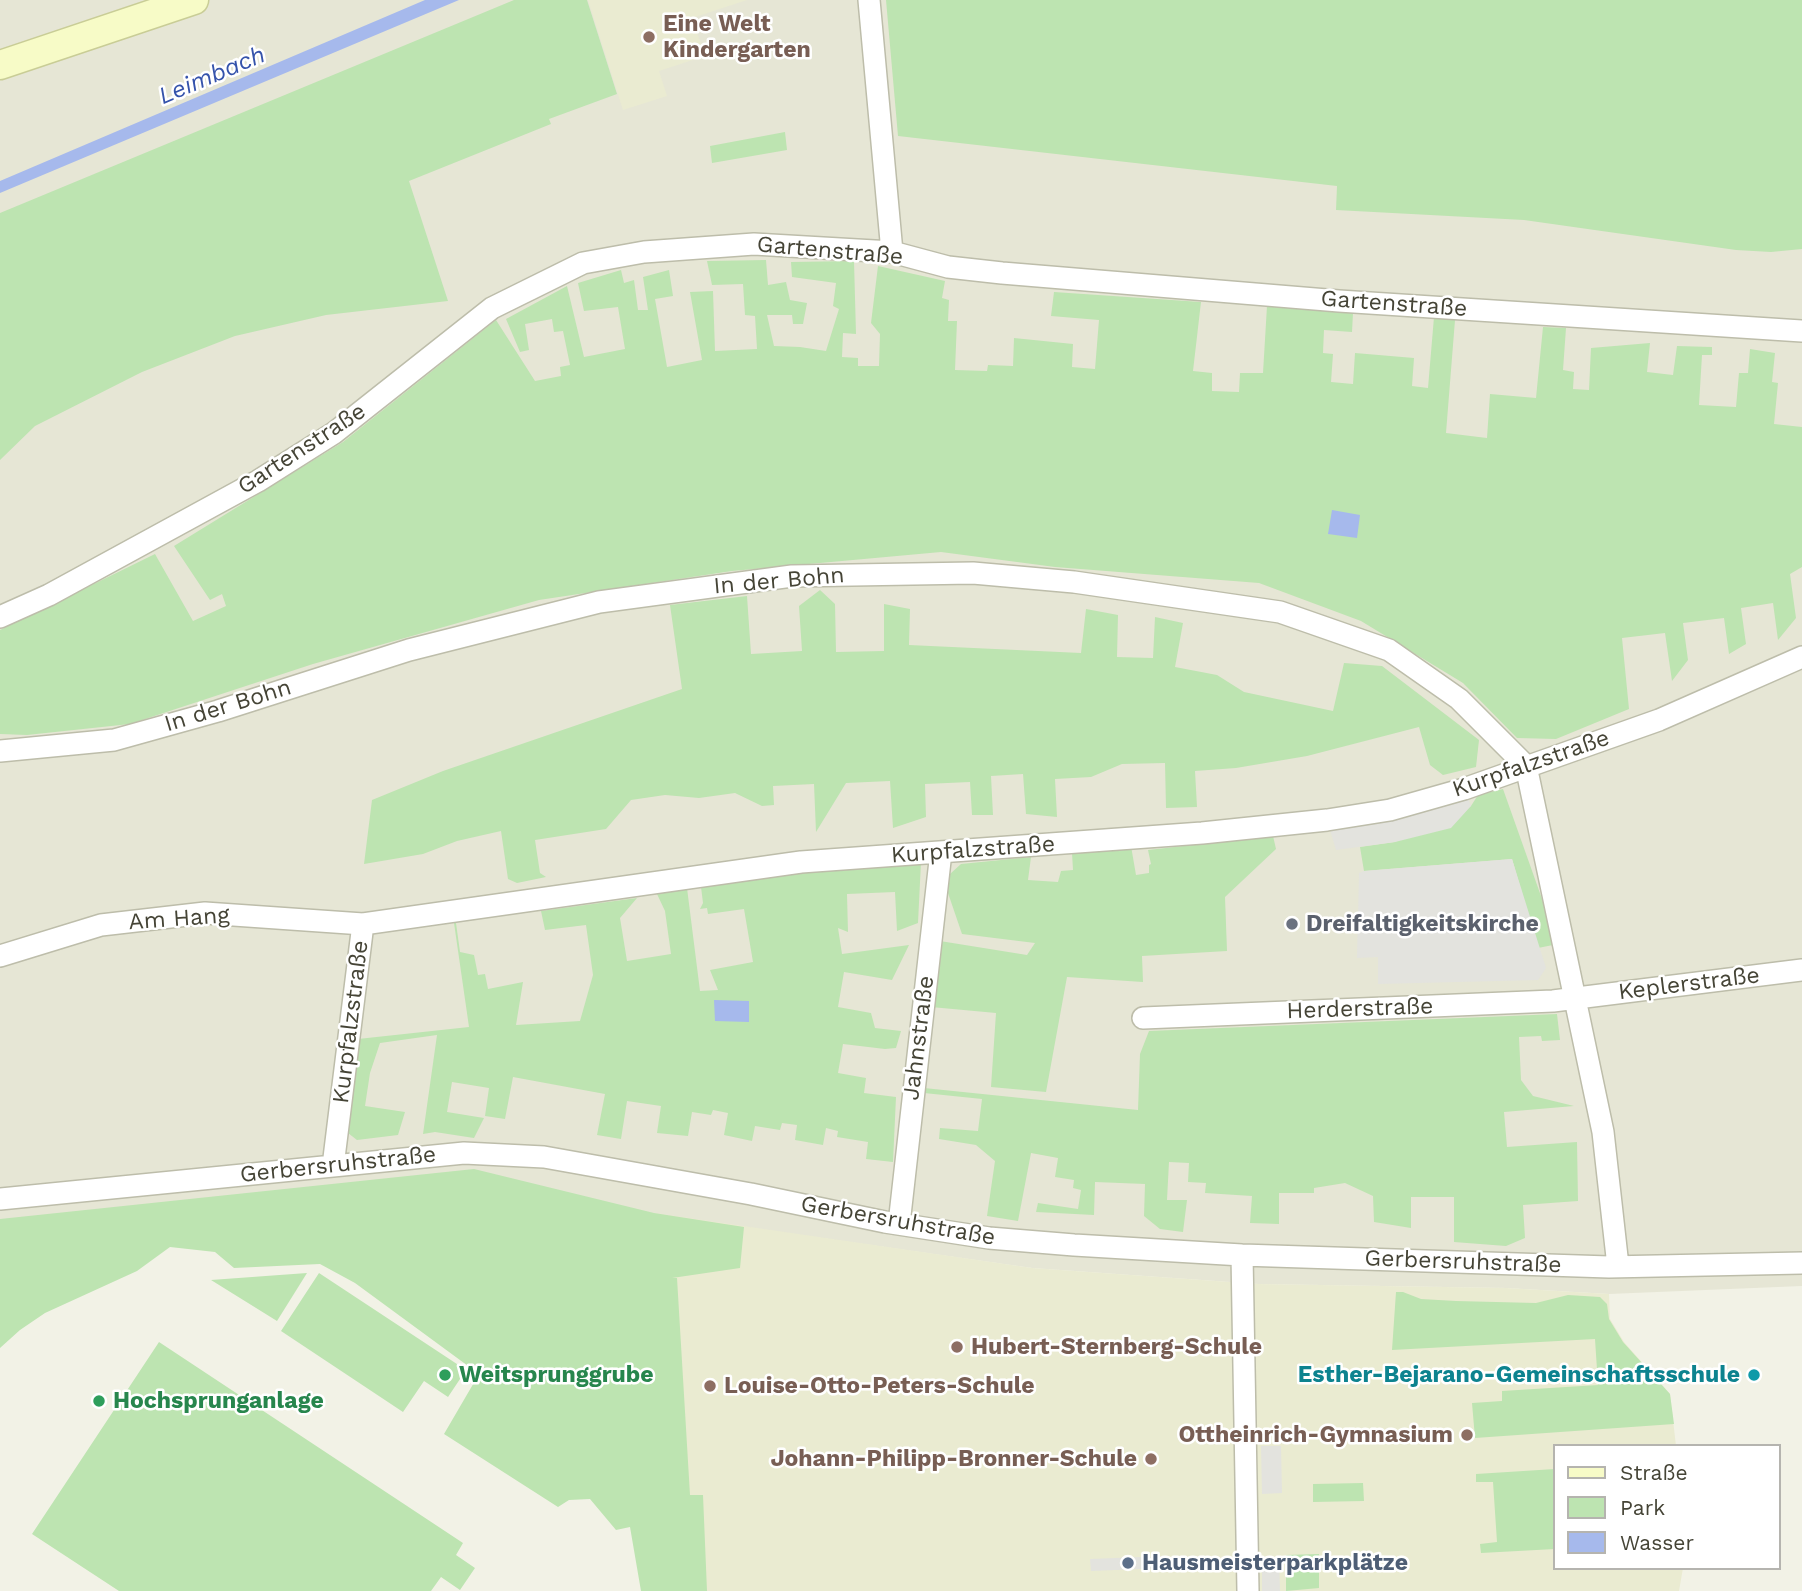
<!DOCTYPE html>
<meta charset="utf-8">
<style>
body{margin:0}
#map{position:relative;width:1802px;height:1591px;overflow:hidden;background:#f2f2e6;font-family:"Work Sans",sans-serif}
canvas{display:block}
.legend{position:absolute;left:1553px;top:1444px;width:228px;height:126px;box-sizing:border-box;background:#fff;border:2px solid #b5b4af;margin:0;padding:9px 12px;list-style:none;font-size:21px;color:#454436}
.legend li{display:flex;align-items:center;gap:14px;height:35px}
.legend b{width:35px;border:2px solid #b5b4af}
</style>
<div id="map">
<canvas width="1802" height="1591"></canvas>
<ul class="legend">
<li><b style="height:9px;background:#f7fbc7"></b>Straße</li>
<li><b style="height:19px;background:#bde4b1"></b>Park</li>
<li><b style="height:19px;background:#a6b9ec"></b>Wasser</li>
</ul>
</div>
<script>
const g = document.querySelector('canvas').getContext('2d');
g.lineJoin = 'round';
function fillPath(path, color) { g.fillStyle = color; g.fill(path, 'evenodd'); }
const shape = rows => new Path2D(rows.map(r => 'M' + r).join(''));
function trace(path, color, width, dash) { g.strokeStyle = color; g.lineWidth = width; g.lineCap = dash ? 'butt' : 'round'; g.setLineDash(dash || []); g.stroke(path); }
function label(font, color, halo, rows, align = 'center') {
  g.font = font + ' "Work Sans",sans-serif'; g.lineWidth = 5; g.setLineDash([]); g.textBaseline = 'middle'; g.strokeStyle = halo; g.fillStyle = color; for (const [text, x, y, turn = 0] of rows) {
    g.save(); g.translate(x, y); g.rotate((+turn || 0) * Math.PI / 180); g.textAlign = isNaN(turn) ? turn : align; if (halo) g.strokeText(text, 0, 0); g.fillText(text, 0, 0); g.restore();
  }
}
const residential = shape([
 [0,0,1802,0,1802,1286,1609,1294,1506,1288,1258,1284,1032,1268,744,1227,0,1229]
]);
const education = shape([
 [588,0,747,0,692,18,705,56,659,71,667,96,623,110],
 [654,1213,1032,1268,1258,1284,1506,1288,1609,1294,1610,1319,1624,1342,1670,1394,1676,1446,1555,1446,1555,1568,1683,1568,1679,1591,676,1591]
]);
const green = shape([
 [514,0,587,0,617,94,549,119,551,124,409,181,448,301,326,315,235,336,142,372,35,426,0,460,0,213],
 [886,0,1802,0,1802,249,1771,252,1736,250,1524,220,1336,210,1337,186,898,136],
 [785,132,787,150,712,163,710,146],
 [766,260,768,285,786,282,790,300,807,303,803,324,793,324,792,315,767,315,774,346,800,347,826,351,839,309,833,306,836,283,792,277,791,262,854,261,856,334,843,333,842,357,858,358,858,366,879,366,880,334,871,323,878,266,945,281,942,298,949,300,948,321,957,321,955,370,987,371,988,365,1013,366,1014,338,1073,344,1072,367,1095,369,1099,320,1051,316,1054,292,1201,302,1193,371,1212,373,1212,391,1239,392,1240,373,1263,373,1267,306,1353,313,1352,332,1324,330,1323,353,1333,354,1331,382,1353,384,1355,353,1414,358,1412,386,1428,388,1434,317,1455,320,1446,433,1487,438,1490,394,1536,398,1543,327,1566,328,1563,370,1574,372,1573,389,1589,390,1591,348,1650,343,1647,372,1673,375,1677,346,1712,347,1712,355,1702,355,1699,405,1736,407,1739,373,1748,373,1750,349,1775,353,1772,382,1778,383,1774,424,1802,427,1802,567,1790,574,1796,618,1778,640,1773,603,1741,608,1746,644,1729,654,1724,618,1683,623,1688,660,1672,681,1665,633,1622,638,1629,709,1556,739,1517,738,1463,683,1361,621,1259,583,1055,567,941,552,732,571,539,600,313,664,130,724,27,735,0,734,0,630,155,554,193,621,226,606,222,594,210,600,174,546,343,442,496,320,535,381,561,376,560,367,570,365,563,331,554,332,552,319,525,324,529,350,520,352,506,319,567,286,584,357,625,349,618,307,584,311,578,283,621,270,624,283,634,280,638,310,648,310,643,277,669,270,673,296,655,299,667,367,702,360,690,292,713,291,715,351,757,349,755,316,745,315,743,284,712,285,707,261],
 [820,590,835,604,836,652,884,651,884,604,910,609,909,645,1081,653,1086,609,1118,615,1117,657,1153,658,1155,617,1183,623,1175,667,1217,675,1244,692,1333,711,1344,663,1382,666,1479,740,1476,767,1443,775,1430,765,1419,727,1307,756,1236,768,1195,771,1197,807,1166,808,1165,763,1122,764,1091,777,1055,779,1057,817,1026,814,1023,774,991,776,993,815,972,815,970,782,925,784,926,817,893,828,890,781,846,783,816,832,814,784,773,786,774,805,762,806,735,793,699,798,665,795,631,800,606,829,535,840,540,873,546,877,517,883,508,879,501,831,457,841,423,854,364,864,372,800,443,771,682,689,670,605,747,596,751,654,802,651,799,606],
 [1503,789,1558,944,1538,948,1512,859,1364,871,1360,847,1395,842,1471,806,1478,795],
 [1273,836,1276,849,1225,897,1227,951,1142,956,1143,982,1067,977,1046,1092,991,1087,996,1013,931,1007,940,941,1027,955,1035,943,962,934,948,893,950,874,961,864,1031,857,1028,880,1058,882,1061,871,1073,870,1072,853,1131,846,1136,875,1149,873,1149,865,1151,864,1148,850],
 [921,862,918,923,897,931,895,892,847,894,848,932,838,928,842,954,909,945,892,980,844,972,838,1007,871,1013,875,1028,901,1031,896,1048,885,1049,843,1044,838,1073,866,1078,864,1093,896,1097,893,1162,866,1159,868,1142,837,1137,838,1131,826,1128,823,1145,795,1140,797,1125,782,1123,780,1130,755,1126,752,1141,724,1135,728,1113,713,1110,711,1115,692,1112,688,1136,657,1133,661,1106,627,1101,621,1139,597,1135,605,1094,513,1077,505,1119,485,1116,489,1088,452,1082,447,1112,484,1118,474,1138,435,1132,423,1134,437,1035,380,1043,370,1073,365,1106,405,1112,398,1135,357,1140,348,1133,358,1039,469,1027,454,923,456,923,460,952,474,955,478,975,485,974,488,989,523,982,516,1025,580,1021,593,975,586,925,545,930,541,911,637,898,620,918,627,961,671,954,665,911,657,894,687,888,700,991,718,990,710,970,753,962,744,909,708,914,707,908,700,909,703,903,701,887,830,868],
 [1557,1014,1560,1040,1542,1041,1541,1036,1519,1037,1521,1080,1533,1096,1574,1106,1504,1112,1507,1147,1577,1142,1578,1201,1523,1205,1525,1238,1506,1246,1454,1242,1454,1197,1411,1197,1411,1228,1374,1222,1373,1196,1345,1183,1314,1188,1314,1193,1279,1193,1279,1224,1250,1223,1252,1196,1205,1193,1206,1183,1188,1182,1189,1163,1169,1162,1167,1200,1187,1200,1183,1232,1160,1229,1144,1216,1145,1184,1095,1182,1094,1215,1036,1212,1038,1203,1078,1209,1081,1190,1073,1188,1074,1180,1055,1177,1058,1158,1031,1153,1018,1221,987,1216,995,1161,976,1145,939,1139,940,1128,978,1131,982,1099,924,1093,924,1088,1138,1110,1140,1054,1149,1031],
 [474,1169,654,1213,744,1227,740,1268,672,1278,677,1278,690,1495,703,1495,707,1591,641,1591,630,1527,616,1530,590,1499,569,1500,558,1507,444,1434,479,1374,355,1283,320,1264,234,1268,215,1252,170,1247,137,1271,45,1313,20,1330,0,1348,0,1219],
 [307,1273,277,1321,211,1280],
 [319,1273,466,1370,448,1397,424,1381,403,1412,281,1331],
 [1396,1292,1403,1292,1421,1299,1456,1301,1536,1303,1568,1295,1600,1297,1607,1304,1609,1319,1623,1342,1670,1394,1674,1424,1475,1438,1472,1403,1502,1401,1502,1391,1598,1385,1595,1339,1392,1350],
 [159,1342,463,1543,456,1555,475,1568,460,1590,441,1577,431,1591,119,1591,32,1534],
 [1555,1469,1555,1549,1481,1553,1480,1544,1497,1542,1493,1482,1476,1482,1476,1474],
 [1363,1483,1364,1501,1313,1502,1313,1484],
 [1319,1554,1319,1588,1286,1591,1286,1555]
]);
const parking = shape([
 [1464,789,1471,806,1451,828,1395,842,1336,850,1327,820],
 [1512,859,1546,968,1538,980,1378,984,1378,957,1357,958,1359,873,1364,871],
 [1261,1446,1281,1446,1282,1493,1262,1494],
 [1166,1556,1166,1568,1091,1571,1090,1559],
 [1262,1558,1279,1558,1280,1591,1262,1591]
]);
const water = shape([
 [425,0,459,0,0,193,0,181],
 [1332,510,1360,515,1357,538,1328,534],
 [714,1000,749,1001,749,1022,715,1021]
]);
const street = shape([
 [869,0,892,252],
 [0,617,49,595,258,481,334,433,492,308,583,263,644,252,754,244,892,252,948,267,1002,273,1339,301,1802,331],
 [0,751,114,740,218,711,409,650,599,602,792,576,973,573,1074,582,1280,612,1389,650,1459,699,1526,766,1603,1132,1618,1266],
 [0,956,101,925,205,913,363,924],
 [1143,1018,1553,1001,1802,970],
 [333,1166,363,924,801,862,1202,833,1327,820,1390,810,1464,789,1659,720,1802,657],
 [0,1199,464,1153,544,1157,751,1194,885,1222,989,1238,1074,1245,1242,1255,1609,1267,1802,1263],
 [899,1224,941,852],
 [1242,1255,1248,1591]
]);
const secondary = shape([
 [0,65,194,0]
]);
const markers = [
 [649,37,7,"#8d6e63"],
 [1292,924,7,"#6b7280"],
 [957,1347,7,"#8d6e63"],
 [445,1375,7,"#2e9e5b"],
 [1754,1375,7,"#0f9aa8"],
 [710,1386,7,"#8d6e63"],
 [99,1401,7,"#2e9e5b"],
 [1467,1435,7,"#8d6e63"],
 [1151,1459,7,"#8d6e63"],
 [1128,1563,7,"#5c6f8a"]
];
const educationNames = [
 ["Eine Welt",663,24],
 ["Kindergarten",663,50],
 ["Hubert-Sternberg-Schule",971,1347],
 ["Louise-Otto-Peters-Schule",724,1386],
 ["Ottheinrich-Gymnasium",1453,1435,"right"],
 ["Johann-Philipp-Bronner-Schule",1137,1459,"right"]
];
const streetNames = [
 ["Gartenstraße",830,251,5],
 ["Gartenstraße",1394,304,4],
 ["Gartenstraße",302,449,-33],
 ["In der Bohn",779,581,-5],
 ["In der Bohn",228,706,-17],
 ["Kurpfalzstraße",1531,764,-19],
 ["Kurpfalzstraße",973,850,-4],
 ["Am Hang",179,919,-4],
 ["Keplerstraße",1689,984,-7],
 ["Herderstraße",1360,1009,-2],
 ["Kurpfalzstraße",351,1022,-83],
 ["Jahnstraße",919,1038,-83],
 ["Gerbersruhstraße",338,1165,-6],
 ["Gerbersruhstraße",898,1221,10],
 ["Gerbersruhstraße",1463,1262,2]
];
const worshipNames = [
 ["Dreifaltigkeitskirche",1306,924]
];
const leisureNames = [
 ["Weitsprunggrube",459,1375],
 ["Hochsprunganlage",113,1401]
];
const cultureNames = [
 ["Esther-Bejarano-Gemeinschaftsschule",1740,1375]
];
const serviceNames = [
 ["Hausmeisterparkplätze",1142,1563]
];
const waterNames = [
 ["Leimbach",212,76,-23]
];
fillPath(residential, '#e6e6d5');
fillPath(education, '#eaebd1');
fillPath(green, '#bde4b1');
fillPath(parking, '#e3e3de');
fillPath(water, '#a6b9ec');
trace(street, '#bdbdaa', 24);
trace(secondary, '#c9cd96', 31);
trace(street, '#fff', 21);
trace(secondary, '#f7fbc7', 28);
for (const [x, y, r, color] of markers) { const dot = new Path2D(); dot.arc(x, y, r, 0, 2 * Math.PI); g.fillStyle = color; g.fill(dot); trace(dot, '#fff', 2.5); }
label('bold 23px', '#785e54', '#fff', educationNames, 'left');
label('23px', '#454436', '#fff', streetNames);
label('bold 23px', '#5b616d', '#fff', worshipNames, 'left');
label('bold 23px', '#27864d', '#fff', leisureNames, 'left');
label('bold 23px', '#0d838f', '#fff', cultureNames, 'right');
label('bold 23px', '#4e5e75', '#fff', serviceNames, 'left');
label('italic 24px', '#3553ab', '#fff', waterNames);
</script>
